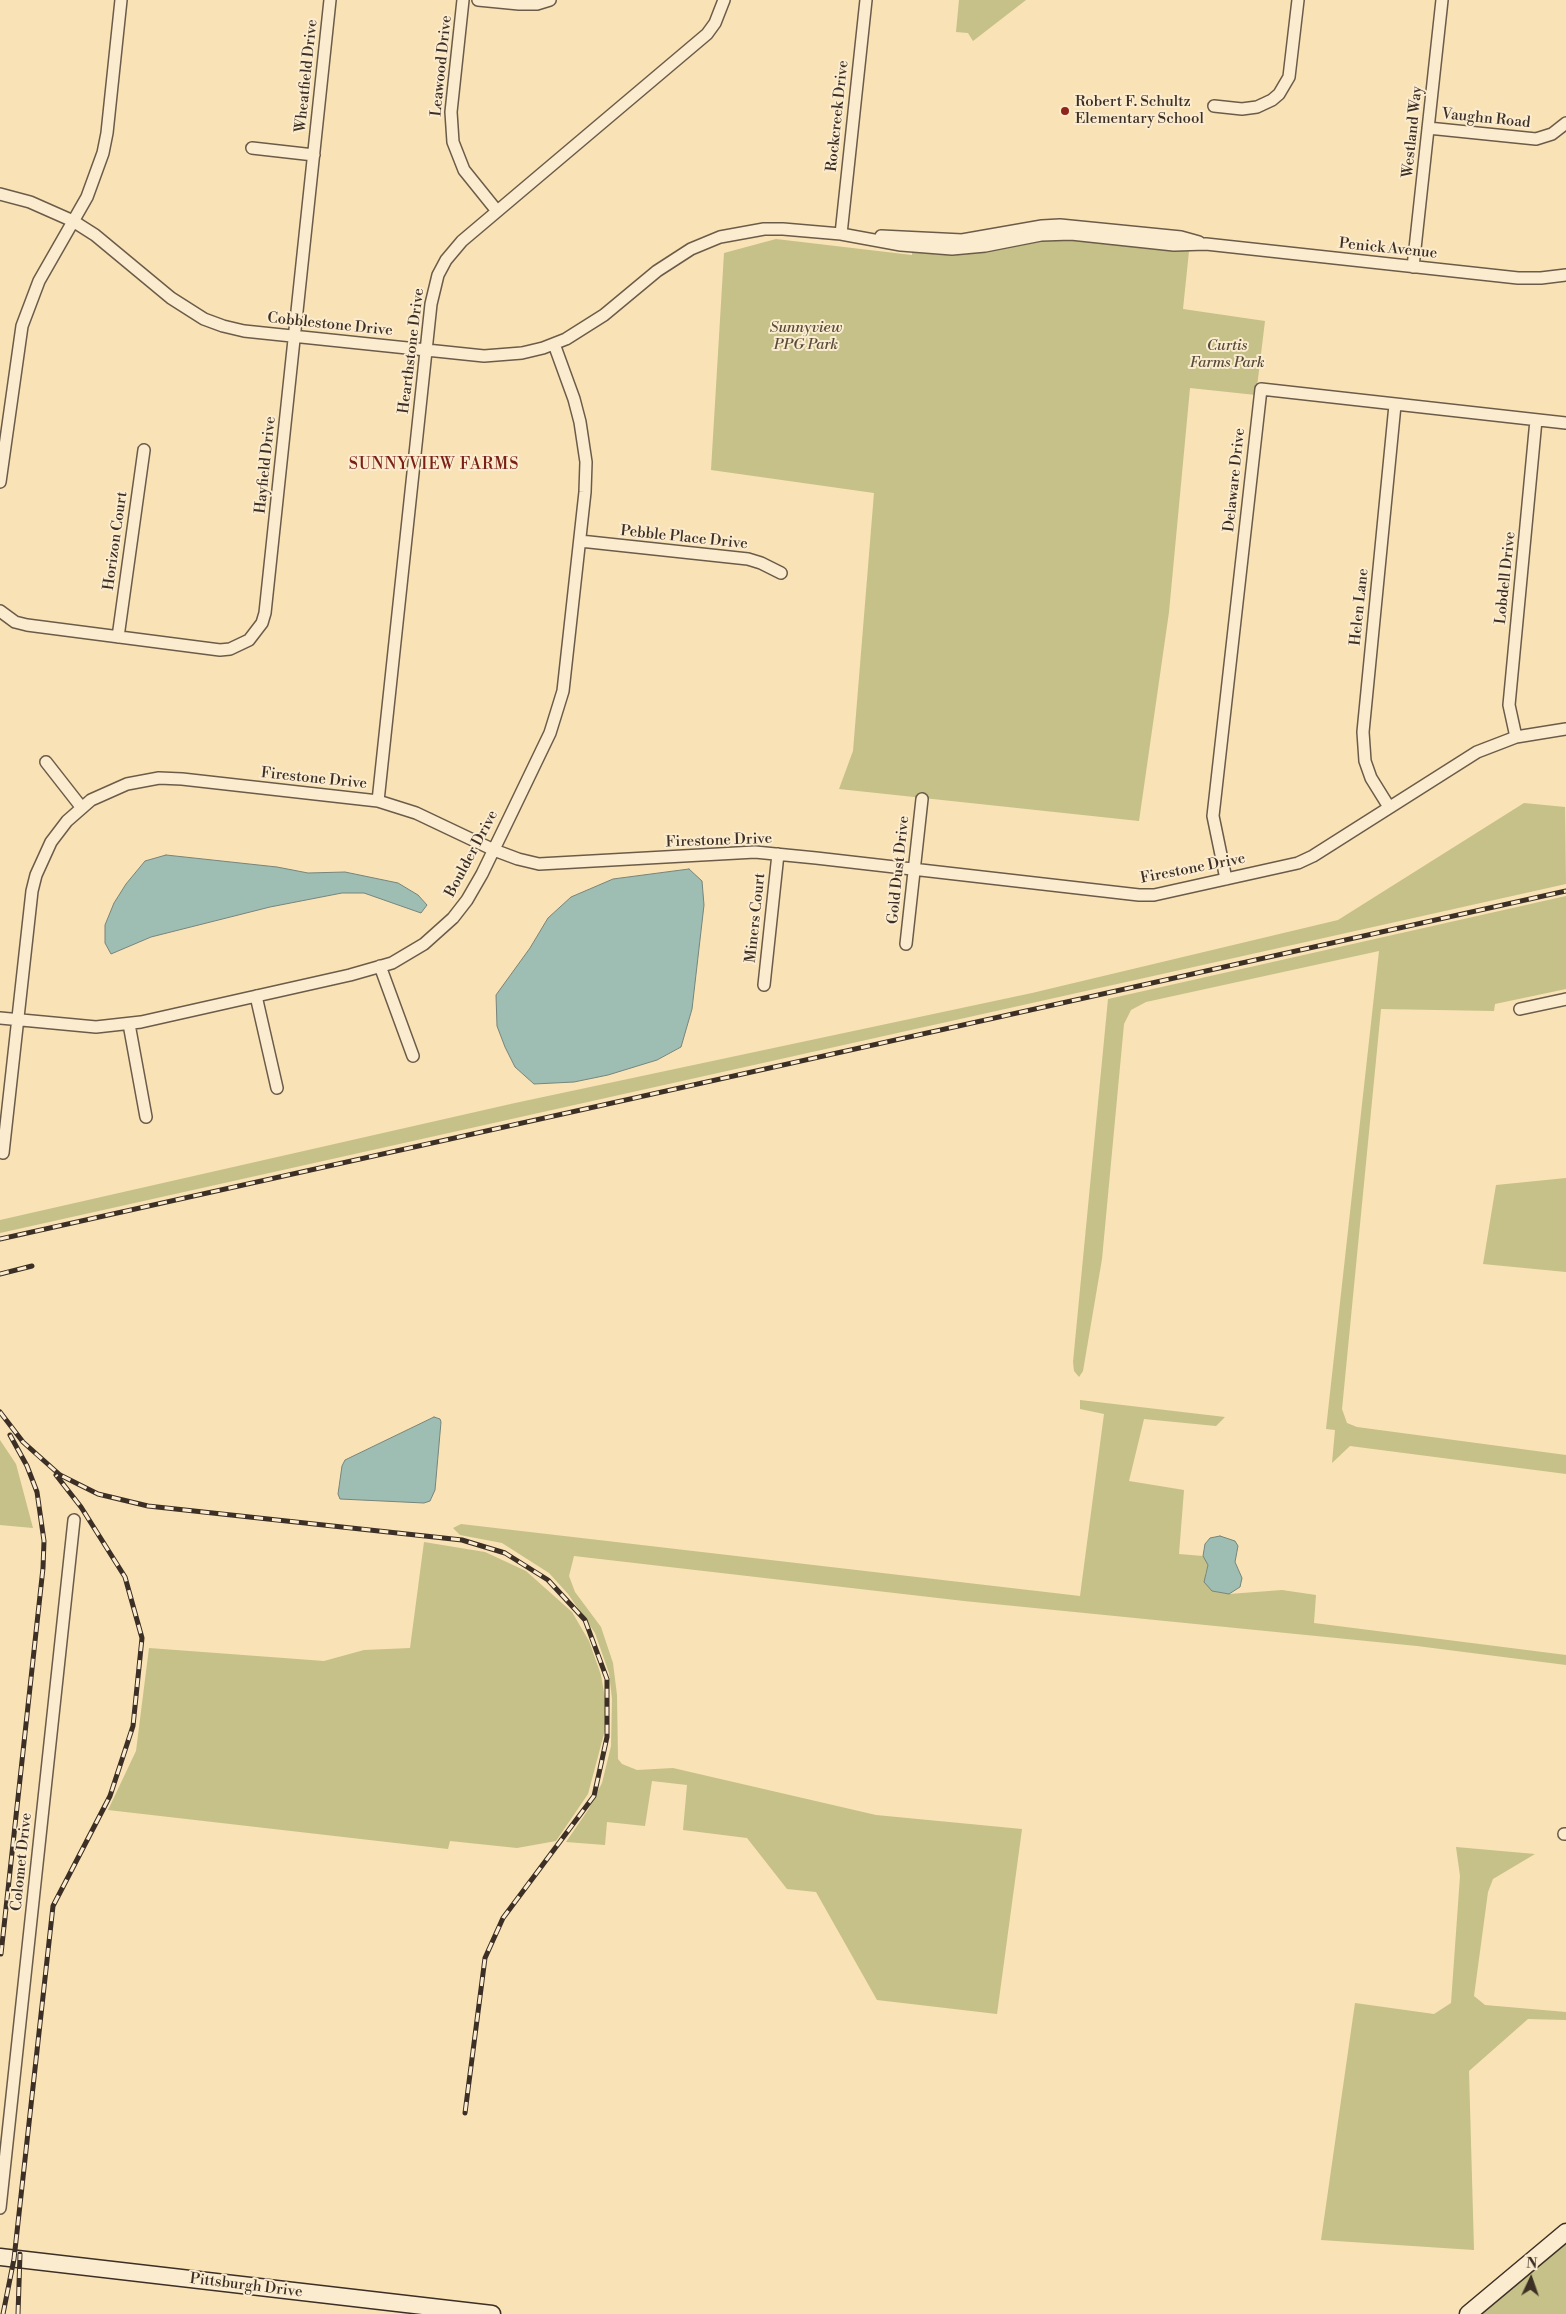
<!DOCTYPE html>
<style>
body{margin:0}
#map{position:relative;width:1566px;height:2314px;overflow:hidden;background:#f9e2b5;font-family:"Libre Bodoni",serif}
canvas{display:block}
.north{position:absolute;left:1506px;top:2254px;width:50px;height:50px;-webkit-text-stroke:4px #fbeccf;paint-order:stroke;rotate:3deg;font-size:14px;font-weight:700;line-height:20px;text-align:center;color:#3c2f26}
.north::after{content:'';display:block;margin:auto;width:18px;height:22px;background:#3c2f26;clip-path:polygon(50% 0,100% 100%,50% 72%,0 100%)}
</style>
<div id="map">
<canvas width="1566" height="2314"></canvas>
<div class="north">N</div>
</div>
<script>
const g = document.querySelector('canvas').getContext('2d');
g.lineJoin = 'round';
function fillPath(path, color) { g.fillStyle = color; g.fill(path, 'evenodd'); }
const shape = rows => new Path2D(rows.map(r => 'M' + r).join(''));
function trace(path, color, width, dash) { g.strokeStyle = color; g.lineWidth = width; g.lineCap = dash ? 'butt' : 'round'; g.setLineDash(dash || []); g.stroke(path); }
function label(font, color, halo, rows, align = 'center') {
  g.font = font + ' "Libre Bodoni",serif'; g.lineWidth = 4; g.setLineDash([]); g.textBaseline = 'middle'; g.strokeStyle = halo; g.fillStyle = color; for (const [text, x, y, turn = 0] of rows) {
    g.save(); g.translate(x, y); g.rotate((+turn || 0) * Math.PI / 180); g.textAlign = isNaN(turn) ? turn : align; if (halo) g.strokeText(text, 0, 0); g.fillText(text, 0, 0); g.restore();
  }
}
const green = shape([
 [959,0,1026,0,973,41,968,33,956,32],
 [1057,238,1189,251,1183,309,1265,321,1256,395,1190,388,1169,612,1139,821,839,789,853,751,874,493,711,470,724,253,776,239,912,255,912,250],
 [1524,803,1565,807,1566,884,0,1233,0,1220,515,1103,1032,993,1338,920],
 [1566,896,1566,989,1495,1004,1494,1011,1381,1009,1342,1409,1347,1423,1357,1427,1566,1455,1566,1474,1350,1446,1332,1463,1335,1430,1326,1429,1379,951,1146,1002,1131,1010,1124,1024,1102,1259,1083,1371,1079,1377,1074,1371,1073,1362,1108,999],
 [1566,1178,1566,1272,1483,1264,1496,1185],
 [1080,1400,1225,1417,1216,1426,1144,1419,1129,1481,1184,1490,1179,1554,1203,1556,1208,1565,1205,1575,1212,1591,1229,1594,1282,1590,1316,1595,1314,1623,1566,1655,1566,1665,1417,1646,964,1601,574,1556,569,1576,575,1592,601,1627,613,1663,617,1695,618,1759,622,1764,637,1770,673,1768,876,1815,1022,1829,997,2014,877,2000,816,1892,787,1889,747,1838,683,1830,687,1785,652,1781,645,1826,607,1822,605,1845,566,1842,588,1810,602,1783,611,1746,612,1699,609,1673,595,1633,568,1594,549,1573,502,1543,460,1535,453,1528,461,1524,1080,1596,1104,1414,1080,1409],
 [0,1440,16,1464,33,1528,0,1525],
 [424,1542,485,1552,526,1571,572,1612,589,1641,601,1675,605,1698,605,1730,588,1794,556,1841,517,1848,450,1841,448,1849,108,1810,136,1751,149,1648,324,1661,364,1650,410,1648],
 [1456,1847,1535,1854,1493,1879,1488,1892,1474,1996,1485,2005,1566,2012,1566,2020,1528,2019,1469,2071,1474,2250,1321,2240,1355,2003,1434,2014,1451,2003,1460,1876],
 [1566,2240,1566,2314,1480,2314]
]);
const water = shape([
 [166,855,277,867,308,873,345,872,398,883,418,895,427,905,421,913,364,893,342,893,270,907,151,937,111,954,105,943,105,925,114,903,126,884,145,861,166,855],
 [689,869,702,881,704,905,692,1009,681,1047,657,1060,608,1075,574,1082,534,1084,515,1067,505,1047,497,1026,496,995,530,948,548,918,571,897,613,879,689,869],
 [434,1417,440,1419,441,1422,435,1490,430,1501,424,1503,340,1499,338,1494,342,1466,345,1460,434,1417],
 [1220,1536,1235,1541,1238,1546,1235,1562,1242,1578,1240,1587,1229,1594,1212,1591,1204,1582,1208,1565,1203,1556,1205,1544,1210,1538,1220,1536]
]);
const street = shape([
 [463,0,451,112,453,142,464,170,497,211],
 [478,0,519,4,537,4,550,0],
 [1214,106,1242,109,1257,107,1272,100,1279,94,1289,77,1298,0],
 [1428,128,1536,139,1552,134,1566,123],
 [252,148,314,155],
 [0,194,30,202,73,221,95,235,171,298,204,319,223,326,244,331,484,356,522,353,543,348,566,339,604,315,657,271,691,249,720,237,764,229,783,229,841,234,901,245,952,249,985,246,1041,235,1071,234,1174,245,1206,244,1518,278,1541,278,1566,275],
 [841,234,866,0],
 [881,236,962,240,1042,226,1060,225,1181,237,1199,242],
 [1413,267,1442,0],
 [0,482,22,326,39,281,87,197,103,153,107,133,121,0],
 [580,541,748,559,761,563,781,573],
 [0,611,15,622,27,625,220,650,230,649,249,640,262,623,265,613,330,0],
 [118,637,144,450],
 [1516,737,1509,705,1536,420],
 [46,762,82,808],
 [378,801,431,304,438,275,446,260,462,241,707,34,715,23,724,0],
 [1389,807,1371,778,1365,761,1363,732,1395,405],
 [1226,879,1213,816,1261,389,1566,423],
 [906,944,922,799],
 [380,966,413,1056],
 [764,985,778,854],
 [256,996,277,1088],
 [1520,1009,1566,999],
 [0,1018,96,1027,141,1022,350,975,392,963,424,944,453,918,467,900,482,874,513,810,550,733,563,691,585,492,586,462,580,422,574,399,554,344],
 [129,1024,146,1117],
 [3,1153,32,891,36,875,51,842,67,821,91,800,127,784,159,778,182,779,378,801,416,813,494,850,518,859,539,864,755,852,816,858,1139,895,1154,895,1298,863,1313,856,1477,752,1516,737,1566,729],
 [1564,1834,1566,1834],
 [0,2208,74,1520]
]);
const secondary = shape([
 [0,2257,492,2314],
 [1468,2314,1566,2232]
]);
const rail = shape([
 [0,1239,1566,891],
 [0,1274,32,1266],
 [0,1412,23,1442,60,1475,98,1494,148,1506,462,1540,505,1553,548,1580,585,1620,607,1679,607,1737,594,1796,503,1918,485,1958,465,2113],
 [1,1954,43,1568,44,1541,37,1492,27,1466,10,1435],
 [3,2314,14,2259,53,1906,110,1796,133,1726,142,1638,125,1577,81,1507,56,1475],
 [18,2314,20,2254]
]);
const markers = [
 [1065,111,5,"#8f2418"]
];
const streetNames = [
 ["Leawood Drive",442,66,-84],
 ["Wheatfield Drive",307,76,-84],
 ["Rockcreek Drive",838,116,-84],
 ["Vaughn Road",1486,119,6],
 ["Westland Way",1413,132,-84],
 ["Penick Avenue",1388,249,6],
 ["Cobblestone Drive",330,325,6],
 ["Hearthstone Drive",412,351,-83],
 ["Hayfield Drive",266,465,-84],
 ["Delaware Drive",1235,480,-84],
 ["Pebble Place Drive",684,538,6],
 ["Horizon Court",116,541,-82],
 ["Lobdell Drive",1506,578,-84],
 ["Helen Lane",1360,607,-84],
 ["Firestone Drive",314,779,6],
 ["Firestone Drive",719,841,-2],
 ["Boulder Drive",472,854,-62],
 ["Firestone Drive",1193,869,-11],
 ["Gold Dust Drive",899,870,-84],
 ["Miners Court",756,918,-84],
 ["Colomet Drive",22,1862,-84],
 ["Pittsburgh Drive",246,2286,7]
];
const poiNames = [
 ["Robert F. Schultz",1075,102],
 ["Elementary School",1075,119]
];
const parkNames = [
 ["Sunnyview",806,328],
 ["PPG Park",806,345],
 ["Curtis",1227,346],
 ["Farms Park",1227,363]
];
const neighbourhoodNames = [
 ["SUNNYVIEW FARMS",434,465]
];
fillPath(green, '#c5c188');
fillPath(water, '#9ebdb3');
trace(water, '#77847b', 1);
trace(street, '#6b5c4a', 14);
trace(secondary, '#3c2f26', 19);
trace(street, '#fbeccf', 11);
trace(secondary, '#fbeccf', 16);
trace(rail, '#3c2f26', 5);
trace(rail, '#fbeccf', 3, [9]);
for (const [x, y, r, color] of markers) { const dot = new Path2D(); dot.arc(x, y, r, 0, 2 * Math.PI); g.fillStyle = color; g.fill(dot); trace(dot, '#fbeccf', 2); }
label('15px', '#3c2f26', '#fbeccf', streetNames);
label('15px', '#3c2f26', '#fbeccf', poiNames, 'left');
label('italic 15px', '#574c3a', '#fbeccf', parkNames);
g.letterSpacing = '1px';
label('16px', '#7a1f14', '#fbeccf', neighbourhoodNames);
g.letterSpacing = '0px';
</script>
